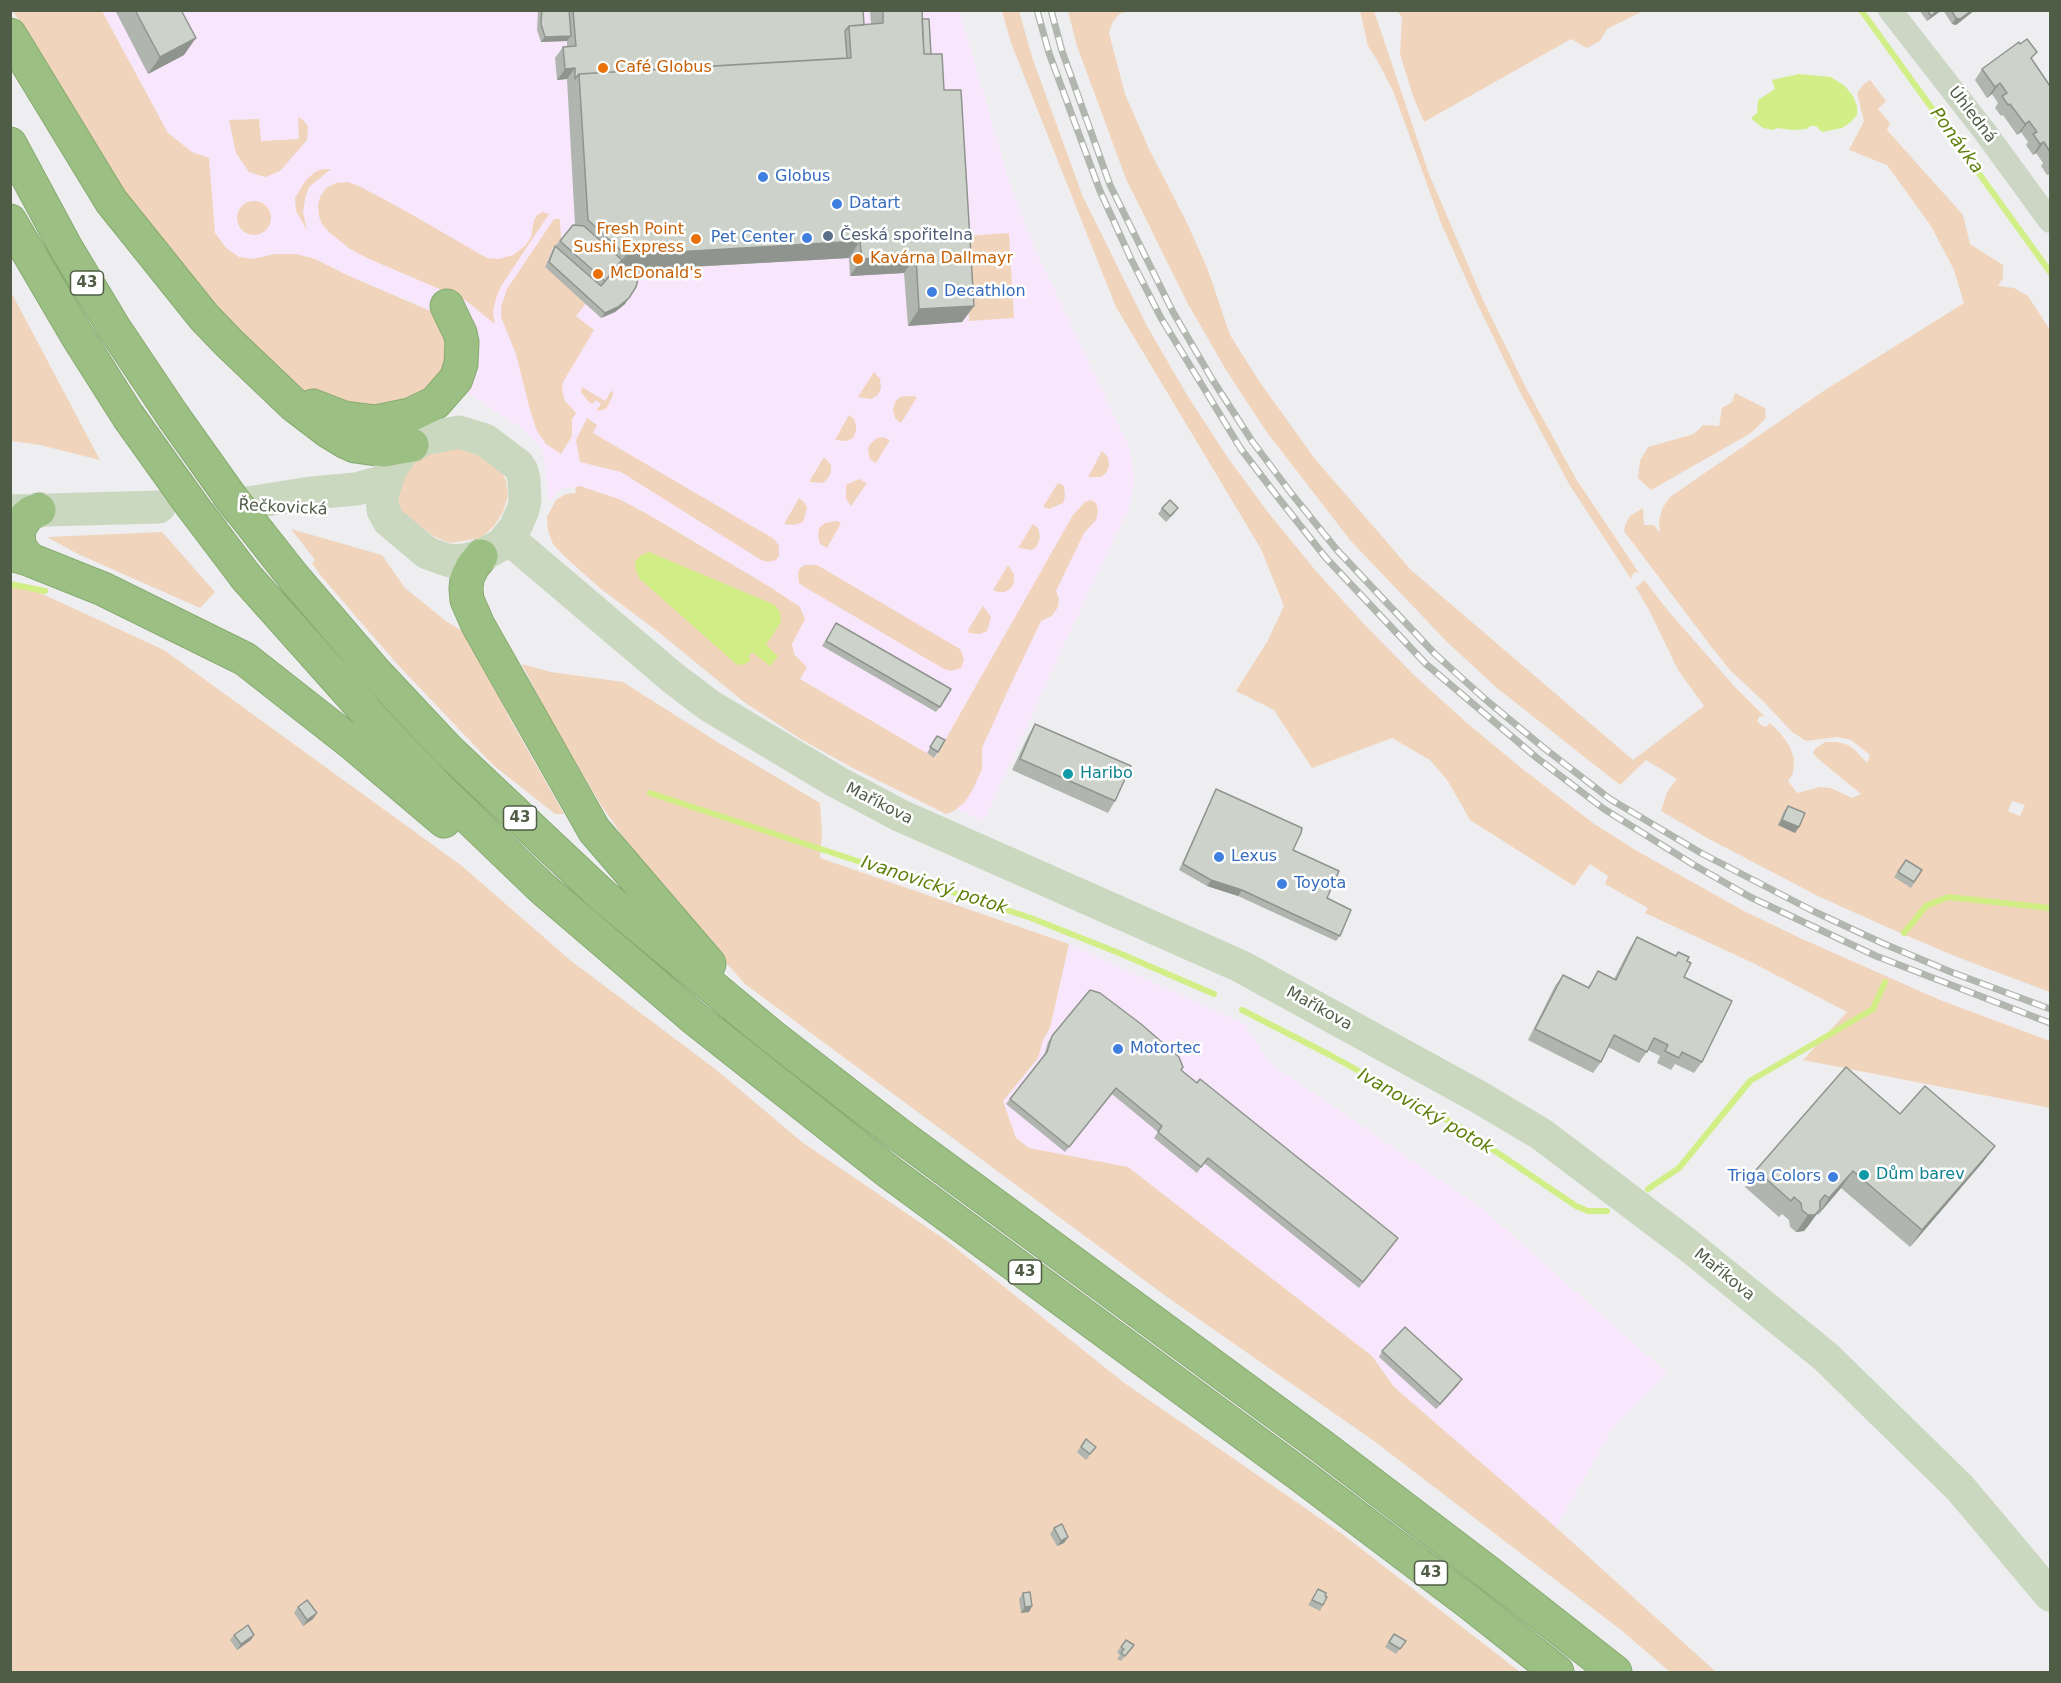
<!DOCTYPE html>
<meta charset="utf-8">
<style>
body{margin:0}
#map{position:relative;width:2061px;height:1683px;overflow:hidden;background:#eeeef1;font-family:"DejaVu Sans",sans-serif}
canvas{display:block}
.frame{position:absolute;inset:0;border:12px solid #505d46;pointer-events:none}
</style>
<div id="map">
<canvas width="2061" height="1683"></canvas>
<div class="frame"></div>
</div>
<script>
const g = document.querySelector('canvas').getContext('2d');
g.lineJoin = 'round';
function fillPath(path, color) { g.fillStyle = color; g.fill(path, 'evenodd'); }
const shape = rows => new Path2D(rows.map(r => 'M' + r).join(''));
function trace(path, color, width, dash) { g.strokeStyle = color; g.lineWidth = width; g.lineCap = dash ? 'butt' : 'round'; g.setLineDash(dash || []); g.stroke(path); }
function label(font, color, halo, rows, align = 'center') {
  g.font = font + ' "DejaVu Sans",sans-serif'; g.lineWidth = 5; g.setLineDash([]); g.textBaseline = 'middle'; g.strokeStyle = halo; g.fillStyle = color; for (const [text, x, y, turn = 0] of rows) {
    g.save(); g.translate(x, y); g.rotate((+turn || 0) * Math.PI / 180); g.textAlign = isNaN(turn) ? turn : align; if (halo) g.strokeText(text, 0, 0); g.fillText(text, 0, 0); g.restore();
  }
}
const commercial = shape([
 [102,11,960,11,1008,178,1033,244,1130,449,1134,474,1133,492,1129,508,1061,651,984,821,892,780,752,702,804,617,799,608,680,532,619,499,580,486,561,489,549,501,543,451,522,428,447,380,421,306,349,276,315,259,296,254,274,254,253,259,239,257,226,248,215,233,213,203,192,152,168,133],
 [1069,944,1245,1024,1270,1063,1483,1209,1667,1373,1613,1428,1556,1528,1394,1387,1372,1356,1128,1168,1029,1148,1016,1138,1003,1101,1038,1058,1043,1040,1050,1028]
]);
const green = shape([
 [13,11,102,11,168,133,192,152,209,158,215,233,226,248,239,257,253,259,274,254,296,254,315,259,349,276,435,313,452,334,438,389,367,414,306,393,221,317,126,197],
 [1002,11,1019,11,1033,60,1083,197,1147,326,1187,395,1228,458,1267,511,1315,570,1363,623,1415,676,1467,723,1525,771,1593,823,1637,851,1744,911,1800,938,1940,1000,2050,1041,2050,1108,1803,1060,1847,1012,1753,963,1645,913,1648,908,1605,884,1608,876,1590,864,1574,886,1470,820,1448,781,1430,760,1392,738,1312,768,1274,710,1236,691,1267,642,1284,606,1261,549,1116,307,1011,43],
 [1068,11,1130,11,1119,14,1112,23,1109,33,1125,94,1149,149,1187,223,1208,270,1230,335,1259,381,1315,459,1411,570,1633,760,1704,706,1678,670,1650,612,1635,586,1637,587,1644,580,1670,613,1734,686,1765,717,1760,716,1757,721,1761,725,1766,727,1770,723,1781,734,1790,747,1794,759,1793,773,1788,781,1797,793,1820,787,1831,788,1852,798,1861,794,1817,758,1813,753,1815,749,1825,742,1837,742,1848,745,1855,750,1867,763,1870,755,1851,740,1837,737,1806,741,1792,732,1764,702,1730,670,1713,649,1624,531,1625,525,1630,516,1643,508,1644,525,1654,525,1660,533,1659,521,1662,509,1670,497,1822,392,1964,303,1954,270,1931,226,1887,165,1849,150,1864,121,1857,93,1864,84,1870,80,1886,101,1878,109,1890,123,1887,130,1963,215,1970,244,2003,265,2003,278,1998,286,2014,288,2028,296,2050,330,2050,992,1957,957,1889,928,1820,897,1709,839,1661,811,1667,792,1677,779,1646,760,1620,785,1497,688,1447,642,1350,540,1266,431,1226,370,1188,304,1126,179,1077,46],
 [2012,801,2025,805,2020,816,2008,811],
 [1360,11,1374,11,1429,174,1483,300,1526,388,1576,479,1639,573,1635,572,1632,575,1631,579,1569,484,1519,390,1476,301,1441,223,1394,93,1377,60,1368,46],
 [1397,11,1643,11,1607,29,1600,41,1587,48,1571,39,1424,122,1413,96,1400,54,1402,17],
 [298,117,303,120,308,126,307,140,280,171,265,177,249,172,236,153,229,120,259,119,261,141,299,139],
 [323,169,331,169,309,187,305,199,303,212,307,230,296,211,295,198,306,180,315,172],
 [348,182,361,187,402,209,487,258,499,259,513,255,525,246,531,237,534,220,537,215,543,212,549,214,501,286,496,298,493,312,495,324,465,300,367,258,350,249,329,232,322,224,319,216,318,205,320,197,326,188,336,183],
 '237 218a17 17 0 1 1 34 0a17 17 0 1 1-34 0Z',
 [554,219,560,219,561,239,552,249,545,267,586,303,576,316,594,330,563,382,562,391,565,401,576,413,572,419,572,436,561,454,546,444,537,431,530,410,516,354,501,317,501,307,507,289],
 [1009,233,1014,318,969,321,965,236],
 [11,292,100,460,40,445,11,441],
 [874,372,880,379,881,388,878,395,871,399,858,397],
 [582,387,605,401,612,390,613,395,606,409,596,411,601,404,596,400,592,404,588,401,581,392],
 [1735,393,1765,408,1766,418,1751,433,1651,490,1638,478,1640,461,1648,447,1694,434,1703,425,1719,426,1722,408,1732,402],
 [911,396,917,397,901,423,895,418,893,410,895,402,900,397],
 [849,415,854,419,856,425,856,431,853,438,847,441,835,440],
 [587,418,597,425,593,433,774,539,779,546,779,556,776,560,768,562,761,560,621,472,580,462,576,440],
 [883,437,890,440,876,463,870,459,868,451,869,445,877,438],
 [459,442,497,463,506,480,508,496,503,512,494,526,481,538,450,543,435,537,421,527,396,514,393,489,414,456],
 [1102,451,1108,457,1109,466,1106,473,1101,477,1088,477],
 [824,457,831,465,831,473,828,478,823,483,809,482],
 [859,479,867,483,851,506,846,499,846,485],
 [1058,483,1064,486,1065,496,1063,503,1049,509,1043,507],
 [580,486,619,499,649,515,770,587,800,607,805,619,792,644,794,654,807,667,800,679,935,758,1073,515,1085,502,1091,500,1096,503,1098,511,1096,520,1084,533,1056,591,1059,598,1058,607,1052,616,1041,621,1010,686,982,748,982,769,973,789,965,802,954,811,946,814,851,767,799,738,744,702,661,634,601,589,564,556,553,544,548,531,547,517,556,500,566,494,576,493,575,487],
 [799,498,804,502,807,508,803,522,794,525,784,524],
 [836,521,841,523,827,548,820,544,818,536,819,528,825,523],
 [1033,524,1038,528,1040,537,1037,546,1032,550,1018,548],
 [291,529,382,555,405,588,446,621,470,636,510,719,564,814,555,814,493,765,398,665,321,576,312,563,315,560],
 [162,532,215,592,200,608,78,554,47,537],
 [805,565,817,565,960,649,964,659,961,668,951,671,944,669,803,586,799,583,798,573,800,568],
 [1008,565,1014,574,1014,582,1011,588,1005,592,998,592,993,590],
 [10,586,38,592,164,650,462,866,570,960,714,1068,802,1142,947,1241,1123,1382,1341,1533,1520,1672,11,1672],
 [983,606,991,617,987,631,980,634,969,633,968,630],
 [522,664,551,672,623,682,719,743,820,803,822,833,820,858,1069,944,1050,1028,1043,1040,1038,1058,1003,1101,1016,1138,1029,1148,1128,1167,1372,1356,1394,1387,1560,1531,1716,1672,1670,1672,1621,1630,1374,1441,1167,1297,745,984,658,887,601,805,549,718]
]);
const water = shape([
 [1799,74,1831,77,1845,86,1853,96,1857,106,1857,115,1851,122,1842,128,1822,132,1816,126,1810,126,1807,129,1793,130,1777,128,1774,130,1763,128,1754,121,1751,118,1757,113,1758,100,1775,89,1772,80],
 [649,552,775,605,780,612,781,622,766,645,778,656,770,666,752,652,748,657,751,659,747,663,742,665,736,664,640,579,636,571,635,562,640,556]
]);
const stream = shape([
 [1861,10,2050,272],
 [10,584,45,591],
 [650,793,1031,918,1119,953,1214,994],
 [1904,933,1926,906,1948,897,2050,908],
 [1242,1010,1330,1055,1458,1126,1576,1206,1588,1211,1607,1211],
 [1648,1189,1679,1168,1750,1081,1873,1009,1885,982]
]);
const street = shape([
 [1890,10,1985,132,2050,221]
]);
const secondary = shape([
 [459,432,485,440,518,465,522,471,524,479,525,501,523,510,515,528,502,544,481,556,465,560,450,561,427,553,389,521,383,510,382,495,391,468,403,451,424,439,459,432],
 [229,506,311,493,356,489,386,481],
 [10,511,159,507],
 [508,538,673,678,710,706,837,782,899,815,1240,966,1477,1096,1541,1134,1688,1245,1826,1357,1960,1488,2050,1595]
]);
const highway = shape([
 [10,35,111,201,204,317,229,343,294,405,328,431,346,442,355,446,384,450,412,445],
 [10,144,66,248,114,328,173,416],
 [10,221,78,337,128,416],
 [313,406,344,418,376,422,410,415,435,403,456,379,461,364,462,342,460,333,447,306],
 [10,554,28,559,103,589,245,659,352,743,444,821],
 [481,556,473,566,467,578,466,589,467,600,478,625,594,830,709,964],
 [28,559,19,546,18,530,26,517,32,512,39,510],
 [246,577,378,725,439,789,542,888,694,1018,889,1172,1303,1477,1470,1603,1557,1672],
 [295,579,373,670,448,750,603,896,769,1034,898,1134,1323,1447,1490,1574,1615,1672]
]);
const rail = shape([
 [1037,10,1049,53,1100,191,1131,259,1161,318,1241,449,1280,500,1326,558,1426,664,1537,758,1604,809,1694,865,1750,897,1876,956,2050,1023],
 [1051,10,1062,51,1110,185,1173,312,1212,379,1252,441,1291,493,1337,550,1435,654,1486,700,1544,748,1610,799,1701,853,1813,911,1882,943,1951,972,2050,1009]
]);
const highwayBridge = shape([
 [128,416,193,507,246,577],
 [173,416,232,499,295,579]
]);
const wall = shape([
 [115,10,181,10,184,55,148,74],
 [538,10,863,10,864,25,871,24,870,10,922,10,922,19,931,54,944,90,974,306,962,322,908,326,904,273,850,276,849,258,639,270,625,304,615,312,601,318,545,267,552,251,555,246,575,225,567,79,557,80,555,58,563,47,567,47,567,41,541,42,537,30],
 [1919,10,1942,10,1927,21],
 [1943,10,1975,10,1956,25,1952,24],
 [2032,60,2050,86,2050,174,2047,175,2041,166,2043,163,2036,153,2033,155,2026,145,2028,142,2021,132,2017,135,2003,115,2001,116,1995,108,1998,103,1992,94,1987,98,1975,80,1982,69],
 [1162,508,1178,508,1174,514,1166,522,1158,514],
 [836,623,940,707,936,712,822,646],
 [1035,724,1115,801,1108,813,1012,770,1028,736],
 [937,736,938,752,934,758,927,753],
 [1216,789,1293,850,1327,898,1340,936,1336,941,1238,896,1207,886,1179,870,1213,795],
 [1788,806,1799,827,1795,833,1778,825,1784,811],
 [1906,860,1922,870,1911,888,1894,877],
 [1637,937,1676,956,1678,952,1687,961,1684,977,1702,1062,1694,1073,1675,1064,1671,1070,1657,1063,1660,1056,1648,1050,1639,1063,1608,1047,1601,1062,1593,1073,1528,1040,1555,986,1563,975,1588,987,1598,971,1614,979,1630,948],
 [1052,1036,1181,1070,1398,1238,1359,1288,1204,1163,1197,1173,1154,1138,1158,1132,1112,1094,1065,1152,1006,1104,1044,1056,1048,1042],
 [1900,1114,1995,1146,1983,1162,1910,1247,1841,1188,1818,1215,1817,1214,1804,1231,1796,1232,1790,1227,1789,1220,1782,1214,1779,1217,1745,1187,1756,1170],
 [1382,1351,1458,1385,1436,1409,1379,1357],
 [1086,1439,1096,1447,1086,1460,1077,1452],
 [1054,1528,1068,1537,1064,1543,1057,1546,1050,1534],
 [1318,1589,1323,1605,1320,1611,1308,1605],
 [1023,1593,1032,1606,1029,1612,1021,1613,1019,1599],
 [298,1607,317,1613,313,1619,303,1626,294,1613],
 [1394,1634,1406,1641,1396,1654,1385,1647],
 [234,1635,251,1640,237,1650,230,1640],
 [1126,1640,1134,1645,1121,1661,1117,1659,1120,1655,1117,1652]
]);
const shadedWall = shape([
 [1938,10,1942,10,1927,21,1931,16],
 [1972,10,1975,10,1956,25,1952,24,1956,18],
 [571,36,567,41,541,42,545,37],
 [196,38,184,55,148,74,160,57],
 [575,68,567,79,557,80,565,69],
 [2000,83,1992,94,1987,98,1995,87],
 [2029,121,2021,132,2017,135,2025,124],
 [2044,142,2036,153,2033,155,2040,144],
 [860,241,849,258,614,271,597,292,626,255],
 [916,256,904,273,850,276,862,259],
 [629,298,625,304,615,312,601,318,605,313],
 [974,306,962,322,908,326,919,309],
 [1782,820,1799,827,1795,833,1778,825],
 [1211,880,1242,890,1238,896,1207,886],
 [1995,1146,1983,1162,1910,1247,1922,1230],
 [1853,1171,1841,1188,1818,1215,1829,1198],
 [1825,1195,1814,1211,1820,1209,1809,1225,1804,1231,1796,1232,1808,1215],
 [1462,1379,1458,1385,1436,1409,1440,1404],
 [1068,1537,1064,1543,1057,1546,1061,1541],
 [1032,1606,1029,1612,1021,1613,1025,1607],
 [317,1613,313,1619,303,1626,307,1620],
 [254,1635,251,1640,237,1650,241,1644]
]);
const building = shape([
 [135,10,181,10,196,38,160,57,135,10],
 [542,10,569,10,571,36,545,37,541,24,542,10],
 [573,10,863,10,864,25,849,26,845,31,847,58,579,74,575,79,575,68,565,69,563,47,576,46,573,10],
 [883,10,922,10,924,54,942,54,944,90,961,90,974,306,919,309,916,256,862,259,860,241,626,255,588,220,579,74,851,58,849,26,883,23,883,10],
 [1927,10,1938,10,1931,16,1927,10],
 [1951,10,1972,10,1960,19,1956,18,1951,10],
 [922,19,929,19,931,54,924,54,922,19],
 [2027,39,2037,52,2031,58,2050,86,2050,152,2044,142,2040,144,2033,134,2037,132,2029,121,2025,124,2010,104,2008,105,2002,96,2007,93,2000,83,1995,87,1982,69,2019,42,2020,44,2027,39],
 [573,225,584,226,622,260,605,281,560,241,573,225],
 [555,246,601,286,618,266,633,265,640,271,636,287,629,298,618,307,605,313,549,262,555,246],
 [1170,500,1178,508,1170,516,1162,508,1170,500],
 [836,623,951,689,940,707,826,641,836,623],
 [1035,724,1131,766,1115,801,1020,759,1035,724],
 [937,736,945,740,938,752,930,747,937,736],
 [1216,789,1302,828,1301,833,1293,850,1339,871,1327,898,1351,910,1340,936,1242,890,1211,880,1183,864,1216,789],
 [1788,806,1805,813,1799,827,1782,820,1788,806],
 [1906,860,1922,870,1914,882,1898,872,1906,860],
 [1637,937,1676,956,1678,952,1689,957,1687,961,1691,963,1684,977,1732,1001,1702,1062,1682,1052,1679,1058,1665,1051,1668,1045,1654,1038,1647,1052,1614,1035,1601,1062,1535,1029,1563,975,1589,988,1598,971,1616,980,1637,937],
 [1090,990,1100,993,1141,1024,1179,1057,1183,1067,1181,1070,1197,1083,1200,1079,1398,1238,1363,1282,1208,1158,1201,1167,1158,1132,1162,1126,1116,1088,1069,1147,1010,1099,1047,1052,1052,1036,1090,990],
 [1846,1067,1900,1114,1925,1086,1995,1146,1922,1230,1853,1171,1829,1198,1825,1195,1820,1201,1820,1209,1815,1215,1808,1215,1802,1210,1801,1203,1794,1197,1791,1201,1756,1170,1846,1067],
 [1405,1327,1462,1379,1440,1404,1382,1351,1405,1327],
 [1086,1439,1096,1447,1090,1454,1081,1447,1086,1439],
 [1062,1524,1068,1537,1061,1541,1054,1528,1062,1524],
 [1318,1589,1326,1593,1325,1596,1327,1597,1323,1605,1312,1600,1318,1589],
 [1030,1592,1032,1606,1025,1607,1023,1593,1030,1592],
 [307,1600,317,1613,307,1620,298,1607,307,1600],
 [248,1625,254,1635,241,1644,234,1635,248,1625],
 [1394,1634,1406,1641,1400,1649,1389,1642,1394,1634],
 [1126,1640,1134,1645,1125,1656,1121,1653,1124,1649,1121,1647,1126,1640]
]);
const markers = [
 [603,68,6,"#e8710a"],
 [763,177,6,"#3f7fe0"],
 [837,204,6,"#3f7fe0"],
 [828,236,6,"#5c6f8a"],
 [807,238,6,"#3f7fe0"],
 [696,239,6,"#e8710a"],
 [858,259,6,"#e8710a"],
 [598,274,6,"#e8710a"],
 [932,292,6,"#3f7fe0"],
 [1068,774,6,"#0f9aa8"],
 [1219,857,6,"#3f7fe0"],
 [1282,884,6,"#3f7fe0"],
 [1118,1049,6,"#3f7fe0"],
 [1864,1175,6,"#0f9aa8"],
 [1833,1177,6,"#3f7fe0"]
];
const shields = [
 [87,283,33],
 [520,818,33],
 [1025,1272,33],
 [1431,1573,33]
];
const shieldNames = [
 ["43",87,283],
 ["43",520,818],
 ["43",1025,1272],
 ["43",1431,1573]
];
const foodNames = [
 ["Café Globus",615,68],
 ["Fresh Point",684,230,"right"],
 ["Sushi Express",684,248,"right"],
 ["Kavárna Dallmayr",870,259],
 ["McDonald's",610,274]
];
const streetNames = [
 ["Úhledná",1972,115,52],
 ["Řečkovická",283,508,3],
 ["Maříkova",879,804,27],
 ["Maříkova",1319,1009,29],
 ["Maříkova",1724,1275,39]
];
const shopNames = [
 ["Globus",775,177],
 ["Datart",849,204],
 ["Pet Center",795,238,"right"],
 ["Decathlon",944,292],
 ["Lexus",1231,857],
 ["Toyota",1294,884],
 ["Motortec",1130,1049],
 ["Triga Colors",1821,1177,"right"]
];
const serviceNames = [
 ["Česká spořitelna",840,236]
];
const cultureNames = [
 ["Haribo",1080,774],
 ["Dům barev",1876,1175]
];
const waterNames = [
 ["Ponávka",1956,141,54],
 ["Ivanovický potok",934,886,18],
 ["Ivanovický potok",1425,1112,30]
];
fillPath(commercial, '#f8e7fc');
fillPath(green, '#f0d4bb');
fillPath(water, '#d1ef86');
trace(stream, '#d1ef86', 6);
trace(highway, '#87ab6f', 35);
trace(street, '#ccd6c4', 24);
trace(secondary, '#cad8c0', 33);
trace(highway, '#9cbf84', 33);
trace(rail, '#b1b7ae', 7);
trace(rail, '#fff', 4.5, [14]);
trace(highwayBridge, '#87ab6f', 35, []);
trace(highwayBridge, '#9cbf84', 33);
fillPath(wall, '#b0b5af');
fillPath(shadedWall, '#90948e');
fillPath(building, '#cdd3cb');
trace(building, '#90948e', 1.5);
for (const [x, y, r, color] of markers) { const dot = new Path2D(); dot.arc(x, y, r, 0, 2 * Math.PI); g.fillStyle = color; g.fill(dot); trace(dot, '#fff', 2); }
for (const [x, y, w] of shields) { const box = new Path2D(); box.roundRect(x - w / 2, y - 12, w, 24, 4.5); g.fillStyle = '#fff'; g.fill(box); trace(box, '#505d46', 1.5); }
label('bold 15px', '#505d46', null, shieldNames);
label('16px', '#c56008', '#fff', foodNames, 'left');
label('16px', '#505d46', '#fff', streetNames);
label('16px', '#366cbe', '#fff', shopNames, 'left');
label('16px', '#4e5e75', '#fff', serviceNames, 'left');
label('16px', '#0d838f', '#fff', cultureNames, 'left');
label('italic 18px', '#5d7f0a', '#fff', waterNames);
</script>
